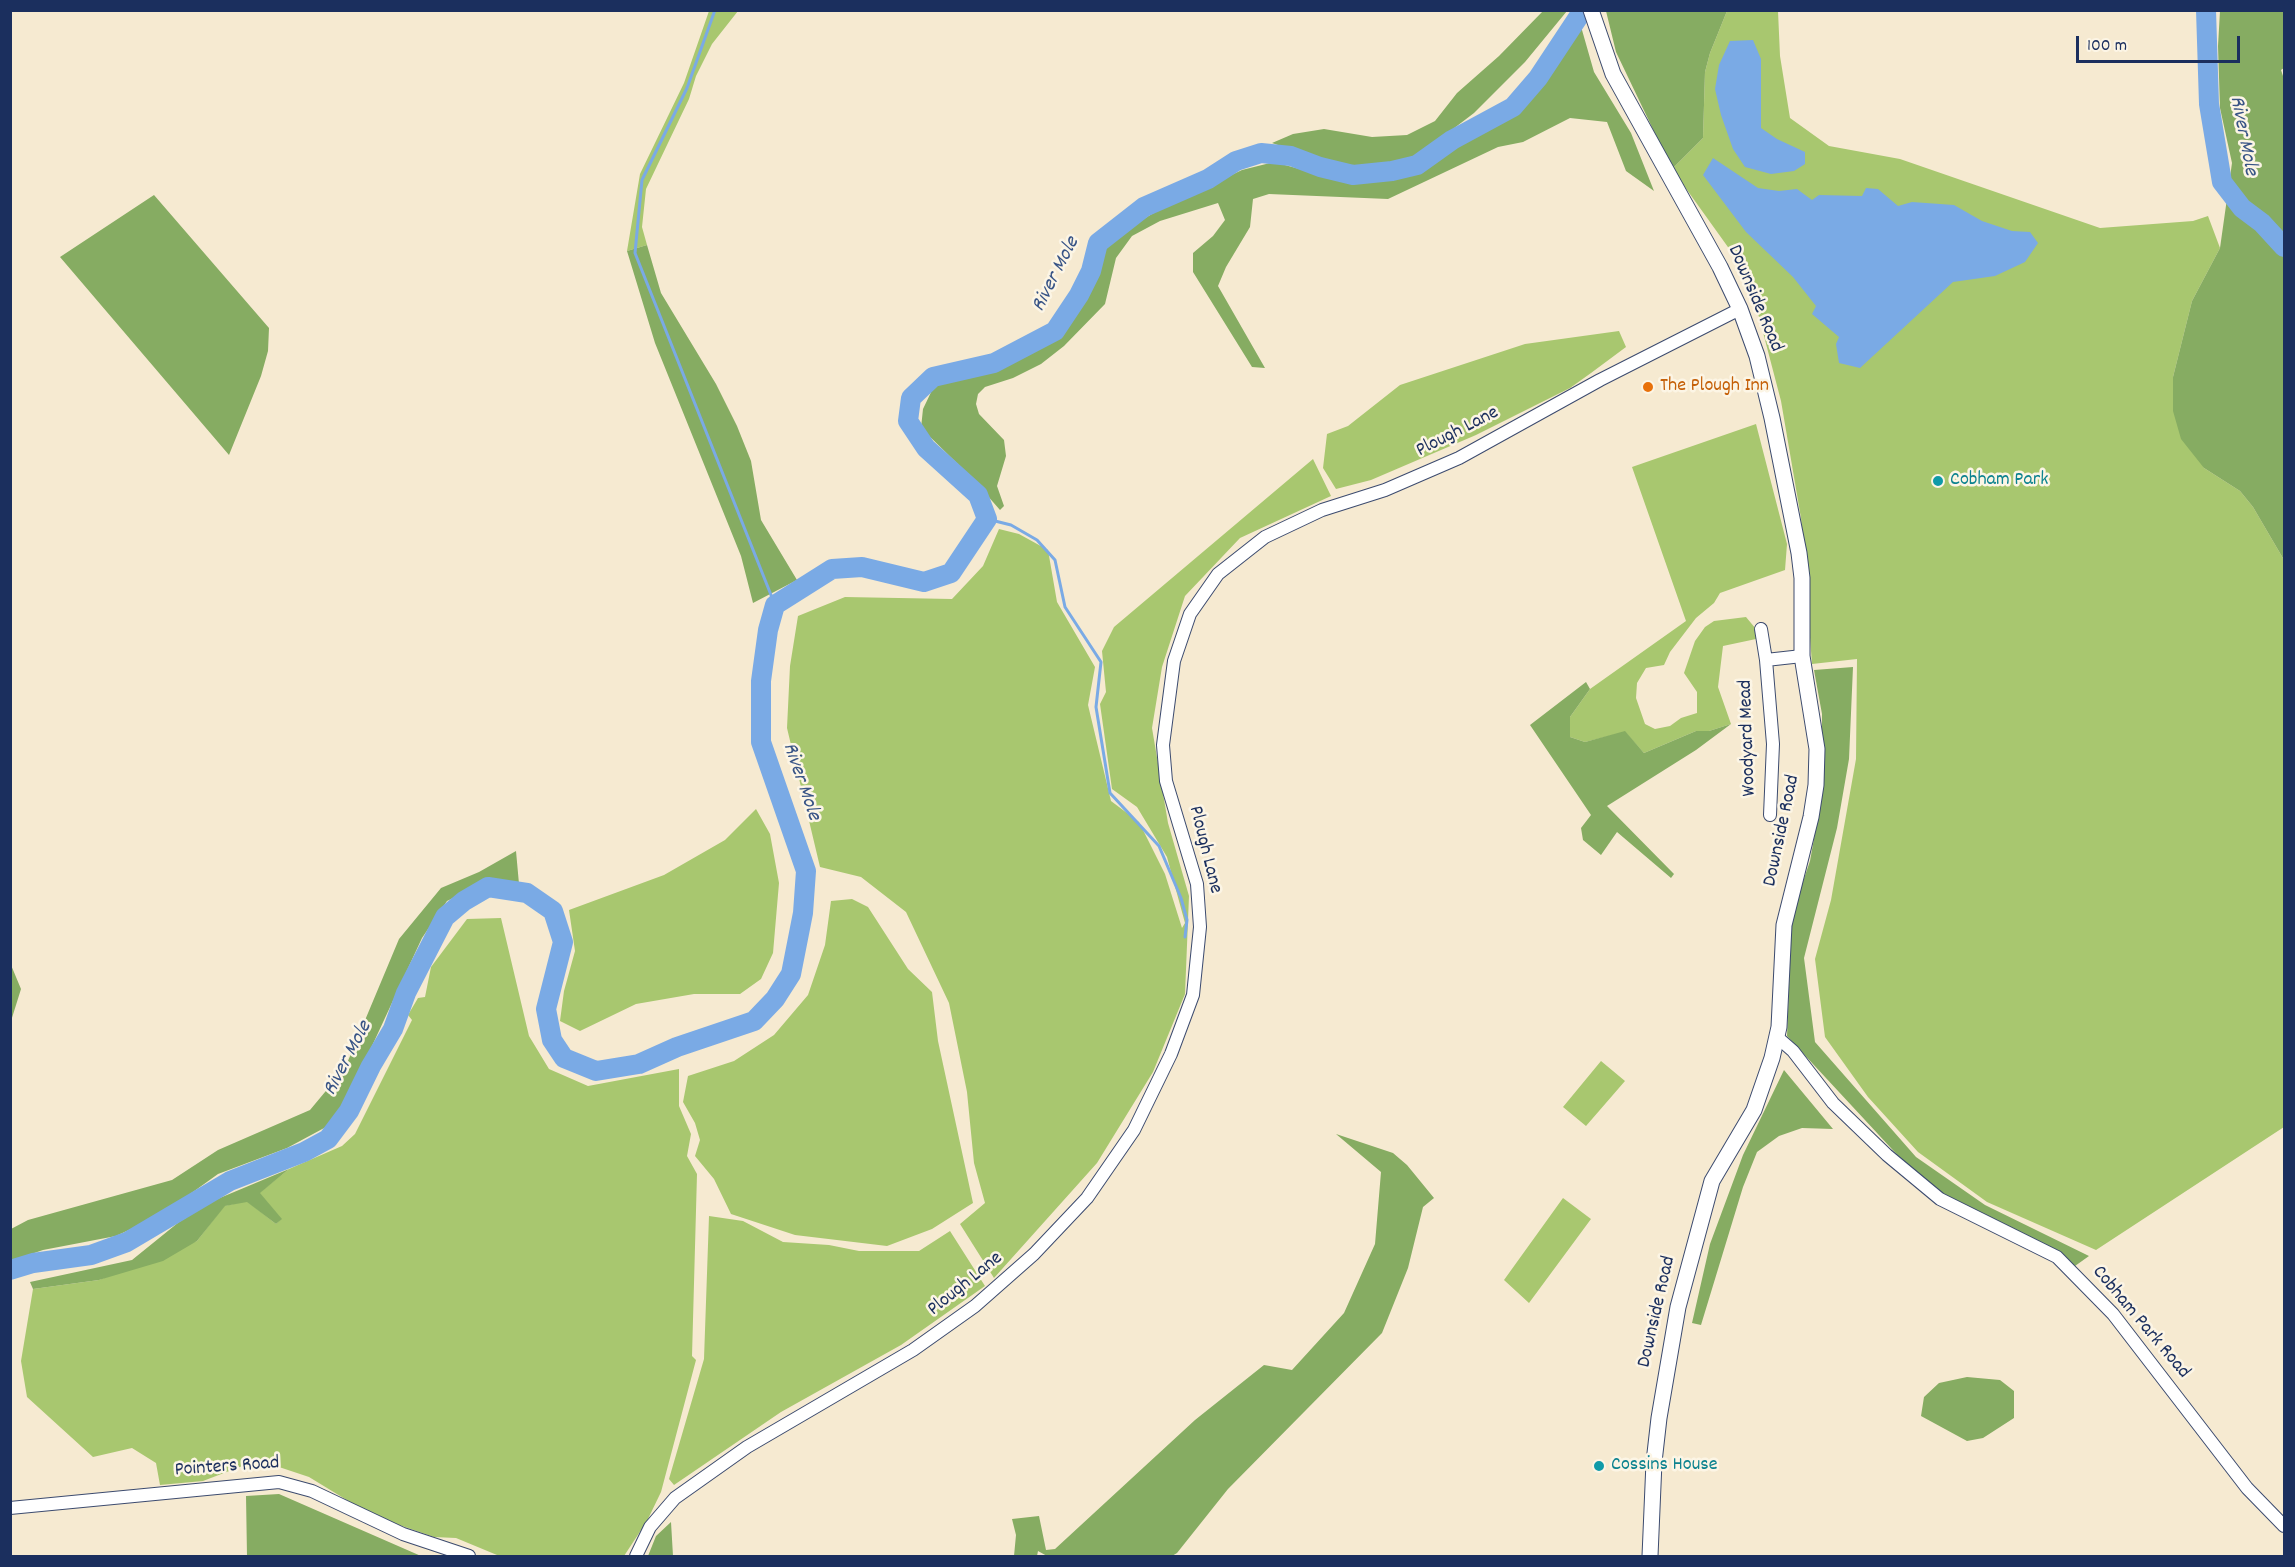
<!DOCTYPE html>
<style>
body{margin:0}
#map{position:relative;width:2295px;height:1567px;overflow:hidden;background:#f6ead1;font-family:Dekko,sans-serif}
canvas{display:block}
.frame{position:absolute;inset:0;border:12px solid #1b2f5e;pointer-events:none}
.scale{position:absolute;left:2076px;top:36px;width:164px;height:27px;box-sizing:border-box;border:3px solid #1b2f5e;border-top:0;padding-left:8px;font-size:18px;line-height:21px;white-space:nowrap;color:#1b2f5e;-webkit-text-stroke:4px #fcf5e5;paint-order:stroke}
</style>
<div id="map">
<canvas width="2295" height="1567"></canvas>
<div class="frame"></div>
<div class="scale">100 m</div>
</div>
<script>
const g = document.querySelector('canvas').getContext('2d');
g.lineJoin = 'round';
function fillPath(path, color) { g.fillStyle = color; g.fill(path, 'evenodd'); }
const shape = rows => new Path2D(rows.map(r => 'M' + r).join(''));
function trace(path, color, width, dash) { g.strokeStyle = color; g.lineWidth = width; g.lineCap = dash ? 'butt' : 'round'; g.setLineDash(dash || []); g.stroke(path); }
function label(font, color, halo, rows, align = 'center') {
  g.font = font + ' Dekko,sans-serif'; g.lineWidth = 5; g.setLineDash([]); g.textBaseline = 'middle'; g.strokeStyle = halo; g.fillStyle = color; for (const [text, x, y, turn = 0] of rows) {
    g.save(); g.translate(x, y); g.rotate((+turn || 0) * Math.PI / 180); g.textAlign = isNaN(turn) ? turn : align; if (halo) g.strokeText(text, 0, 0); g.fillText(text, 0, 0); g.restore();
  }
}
const green = shape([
 [709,11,738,11,712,44,696,76,689,99,646,189,642,227,647,245,627,251,640,174,684,83],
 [1727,11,1778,11,1780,56,1790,118,1829,146,1900,159,2100,228,2193,221,2208,216,2220,248,2192,301,2173,377,2204,468,2240,491,2253,507,2284,560,2284,1127,2096,1250,1987,1202,1918,1152,1868,1097,1825,1037,1815,959,1831,900,1856,759,1857,659,1812,664,1801,518,1781,401,1748,275,1672,169,1703,138,1705,72,1710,53],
 [1619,331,1626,347,1591,373,1570,388,1476,435,1371,480,1336,489,1323,468,1327,434,1348,426,1400,385,1525,344],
 [1756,424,1787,544,1785,570,1720,593,1714,603,1696,618,1670,652,1664,665,1646,668,1637,683,1636,698,1645,724,1655,729,1670,726,1681,718,1697,713,1697,692,1684,673,1695,641,1705,627,1714,621,1746,617,1756,629,1756,639,1723,646,1718,687,1731,724,1709,731,1696,731,1644,753,1625,732,1585,742,1570,737,1570,717,1590,689,1686,621,1632,467],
 [1313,459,1331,496,1240,538,1185,596,1162,667,1152,728,1168,823,1189,896,1185,994,1153,1072,1097,1163,994,1278,960,1224,985,1203,974,1163,967,1092,949,1003,906,912,861,877,820,867,787,728,790,666,798,616,845,597,952,599,983,566,999,529,1019,534,1048,550,1057,602,1095,667,1088,705,1111,801,1139,822,1165,874,1182,928,1185,923,1167,857,1137,807,1112,789,1100,704,1106,692,1102,651,1114,627],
 [756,809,770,834,779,883,773,953,761,979,740,994,694,994,636,1004,580,1031,560,1021,564,991,575,951,569,910,664,875,725,840],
 [852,899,868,907,908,969,932,992,938,1041,973,1203,932,1229,887,1246,795,1235,731,1214,714,1179,695,1156,700,1140,695,1123,683,1102,688,1076,734,1061,774,1035,808,995,825,945,831,901],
 [501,918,529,1036,549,1069,588,1086,679,1069,679,1106,691,1134,687,1156,697,1174,692,1356,696,1360,661,1492,647,1521,624,1556,497,1555,456,1538,434,1537,373,1516,309,1477,258,1460,203,1481,160,1485,156,1463,132,1448,93,1457,27,1397,21,1361,33,1289,99,1280,197,1241,224,1206,247,1201,276,1224,281,1219,259,1193,289,1169,342,1146,355,1134,412,1020,408,1015,418,998,425,997,431,967,467,919],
 [1601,1061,1625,1081,1586,1126,1563,1107],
 [1563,1198,1591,1219,1529,1303,1504,1280],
 [709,1216,743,1221,783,1242,829,1245,859,1251,919,1251,950,1231,985,1286,901,1345,781,1412,674,1485,669,1479,704,1359]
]);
const forest = shape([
 [1543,11,1567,11,1525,62,1474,113,1411,161,1378,169,1351,170,1272,143,1293,134,1324,129,1372,137,1407,135,1435,121,1457,93,1499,56],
 [1606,11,1727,11,1710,53,1705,72,1703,138,1672,169,1616,52],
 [2220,11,2284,11,2284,68,2281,70,2284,79,2284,560,2253,507,2240,491,2204,468,2181,439,2173,411,2173,377,2192,301,2220,248,2232,163,2220,108,2218,46],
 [1580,23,1594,72,1631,133,1654,191,1626,171,1607,122,1570,118,1523,142,1498,147,1388,199,1269,194,1253,199,1250,227,1226,267,1218,286,1265,368,1252,367,1193,272,1193,253,1213,236,1225,220,1218,203,1160,221,1132,236,1116,258,1105,304,1064,346,1041,364,1013,378,985,387,978,394,976,404,979,414,1004,440,1006,456,997,486,1004,506,1000,510,972,478,921,428,923,409,934,386,1053,342,1082,302,1102,249,1125,230,1162,208,1242,170,1274,162,1336,179,1378,179,1418,171,1451,148,1521,110,1557,66],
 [154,195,269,328,268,351,261,376,229,455,60,257],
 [647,245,661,293,716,384,737,426,751,461,761,520,797,580,753,603,741,556,655,343,627,251],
 [1853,667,1849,759,1837,828,1804,958,1815,1042,1916,1157,1985,1205,2089,1256,2075,1266,2063,1256,1944,1196,1903,1161,1787,1036,1792,914,1810,861,1822,794,1822,714,1814,670],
 [1586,682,1590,689,1570,717,1570,737,1585,742,1625,731,1644,753,1696,731,1709,731,1731,724,1696,750,1607,806,1674,874,1671,878,1617,832,1601,855,1583,840,1581,828,1591,815,1530,725],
 [516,851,519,884,490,880,447,901,422,938,347,1100,326,1127,287,1148,218,1174,161,1215,116,1236,43,1250,11,1261,11,1229,28,1220,172,1180,218,1150,310,1110,345,1068,399,939,441,888,479,872],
 [11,965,21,989,11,1021],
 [1784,1070,1833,1129,1802,1128,1779,1136,1757,1152,1743,1187,1701,1325,1692,1323,1710,1244,1743,1155],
 [1336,1134,1393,1153,1407,1165,1434,1198,1423,1207,1408,1268,1382,1333,1228,1489,1177,1553,1172,1556,1047,1556,1038,1551,1037,1556,1014,1556,1016,1535,1012,1519,1039,1516,1046,1550,1055,1549,1195,1420,1264,1365,1292,1370,1344,1313,1375,1244,1381,1172],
 [289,1169,260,1193,282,1219,276,1224,247,1202,225,1206,197,1241,163,1261,99,1280,33,1289,30,1282,132,1260,179,1222,215,1200],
 [1967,1377,2000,1380,2014,1391,2014,1418,1983,1438,1967,1441,1921,1416,1924,1397,1939,1383],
 [279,1494,421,1556,247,1556,246,1496],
 [671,1522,673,1556,648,1556,656,1536]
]);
const water = shape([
 [1753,40,1761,59,1761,128,1777,139,1805,152,1805,164,1794,171,1771,174,1745,167,1733,149,1721,115,1715,89,1719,65,1730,41],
 [1713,158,1758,188,1779,191,1797,189,1812,200,1819,195,1862,196,1866,188,1878,189,1898,206,1912,202,1954,205,1982,221,2012,231,2030,232,2038,243,2025,262,1995,276,1953,282,1860,368,1839,363,1836,344,1839,337,1812,314,1816,306,1793,277,1746,232,1703,175]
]);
const stream = shape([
 [715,10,687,88,642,180,635,253,775,605],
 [987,519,1011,525,1037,540,1055,560,1065,607,1101,662,1096,707,1110,793,1159,846,1181,898,1187,920,1185,937]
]);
const river = shape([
 [2206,10,2209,104,2222,182,2242,208,2262,223,2284,247],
 [10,1270,33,1263,91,1255,127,1242,230,1181,304,1152,328,1139,349,1111,371,1066,393,1029,406,993,445,917,464,901,488,887,527,893,553,911,563,942,546,1009,552,1040,564,1058,596,1071,639,1064,677,1047,754,1021,775,999,791,974,803,913,806,871,761,742,761,681,768,630,775,605,832,569,862,567,924,582,951,573,987,519,978,495,926,448,908,421,911,398,933,377,994,363,1055,331,1079,295,1091,271,1098,243,1144,207,1208,179,1236,161,1261,153,1291,156,1320,167,1353,175,1392,171,1417,165,1452,140,1513,107,1538,78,1583,10]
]);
const minor = shape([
 [1761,629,1766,660,1802,656],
 [1766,660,1773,744,1770,815],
 [1777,1037,1793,1051,1833,1103,1887,1155,1940,1199,2057,1257,2113,1314,2247,1488,2284,1526],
 [10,1508,279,1482,312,1491,403,1534,469,1556],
 [636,1556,650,1527,675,1498,747,1447,913,1350,975,1306,1034,1254,1087,1198,1134,1130,1171,1054,1193,995,1200,927,1197,884,1166,781,1163,745,1174,661,1190,614,1218,574,1265,537,1322,510,1385,490,1459,458,1600,380,1740,309]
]);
const tertiary = shape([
 [1591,10,1613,74,1720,267,1740,309,1757,356,1772,418,1799,553,1802,578,1802,656,1817,749,1816,785,1811,817,1784,925,1779,1027,1772,1058,1754,1110,1712,1181,1678,1307,1659,1418,1654,1462,1650,1556]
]);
const markers = [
 [1648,387,6,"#e8710a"],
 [1938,481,6,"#0f9aa8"],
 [1599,1466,6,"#0f9aa8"]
];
const streetNames = [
 ["Downside Road",1754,299,67],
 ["Plough Lane",1458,433,-27],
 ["Woodyard Mead",1749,738,-92],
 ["Downside Road",1783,831,-78],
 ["Plough Lane",1204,850,76],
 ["Plough Lane",966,1285,-39],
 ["Downside Road",1658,1312,-77],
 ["Cobham Park Road",2140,1323,50],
 ["Pointers Road",227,1468,-4]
];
const foodNames = [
 ["The Plough Inn",1660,387]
];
const cultureNames = [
 ["Cobham Park",1950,481],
 ["Cossins House",1611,1466]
];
const waterNames = [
 ["River Mole",2242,136,79],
 ["River Mole",1057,275,-63],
 ["River Mole",800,782,71],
 ["River Mole",349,1059,-62]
];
fillPath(green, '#a8c76f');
fillPath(forest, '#86ac62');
fillPath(water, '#7aaae5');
trace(stream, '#7aaae5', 3);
trace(river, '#7aaae5', 20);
trace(minor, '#3c4b6f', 14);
trace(tertiary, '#3c4b6f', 17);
trace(minor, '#fff', 12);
trace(tertiary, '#fff', 15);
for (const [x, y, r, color] of markers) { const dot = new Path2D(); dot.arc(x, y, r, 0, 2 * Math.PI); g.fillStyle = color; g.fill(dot); trace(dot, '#fcf5e5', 2); }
label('20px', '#1b2f5e', '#fcf5e5', streetNames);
label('20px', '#c56008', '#fcf5e5', foodNames, 'left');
label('20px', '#0d838f', '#fcf5e5', cultureNames, 'left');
label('italic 21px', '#385486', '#fcf5e5', waterNames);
</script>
